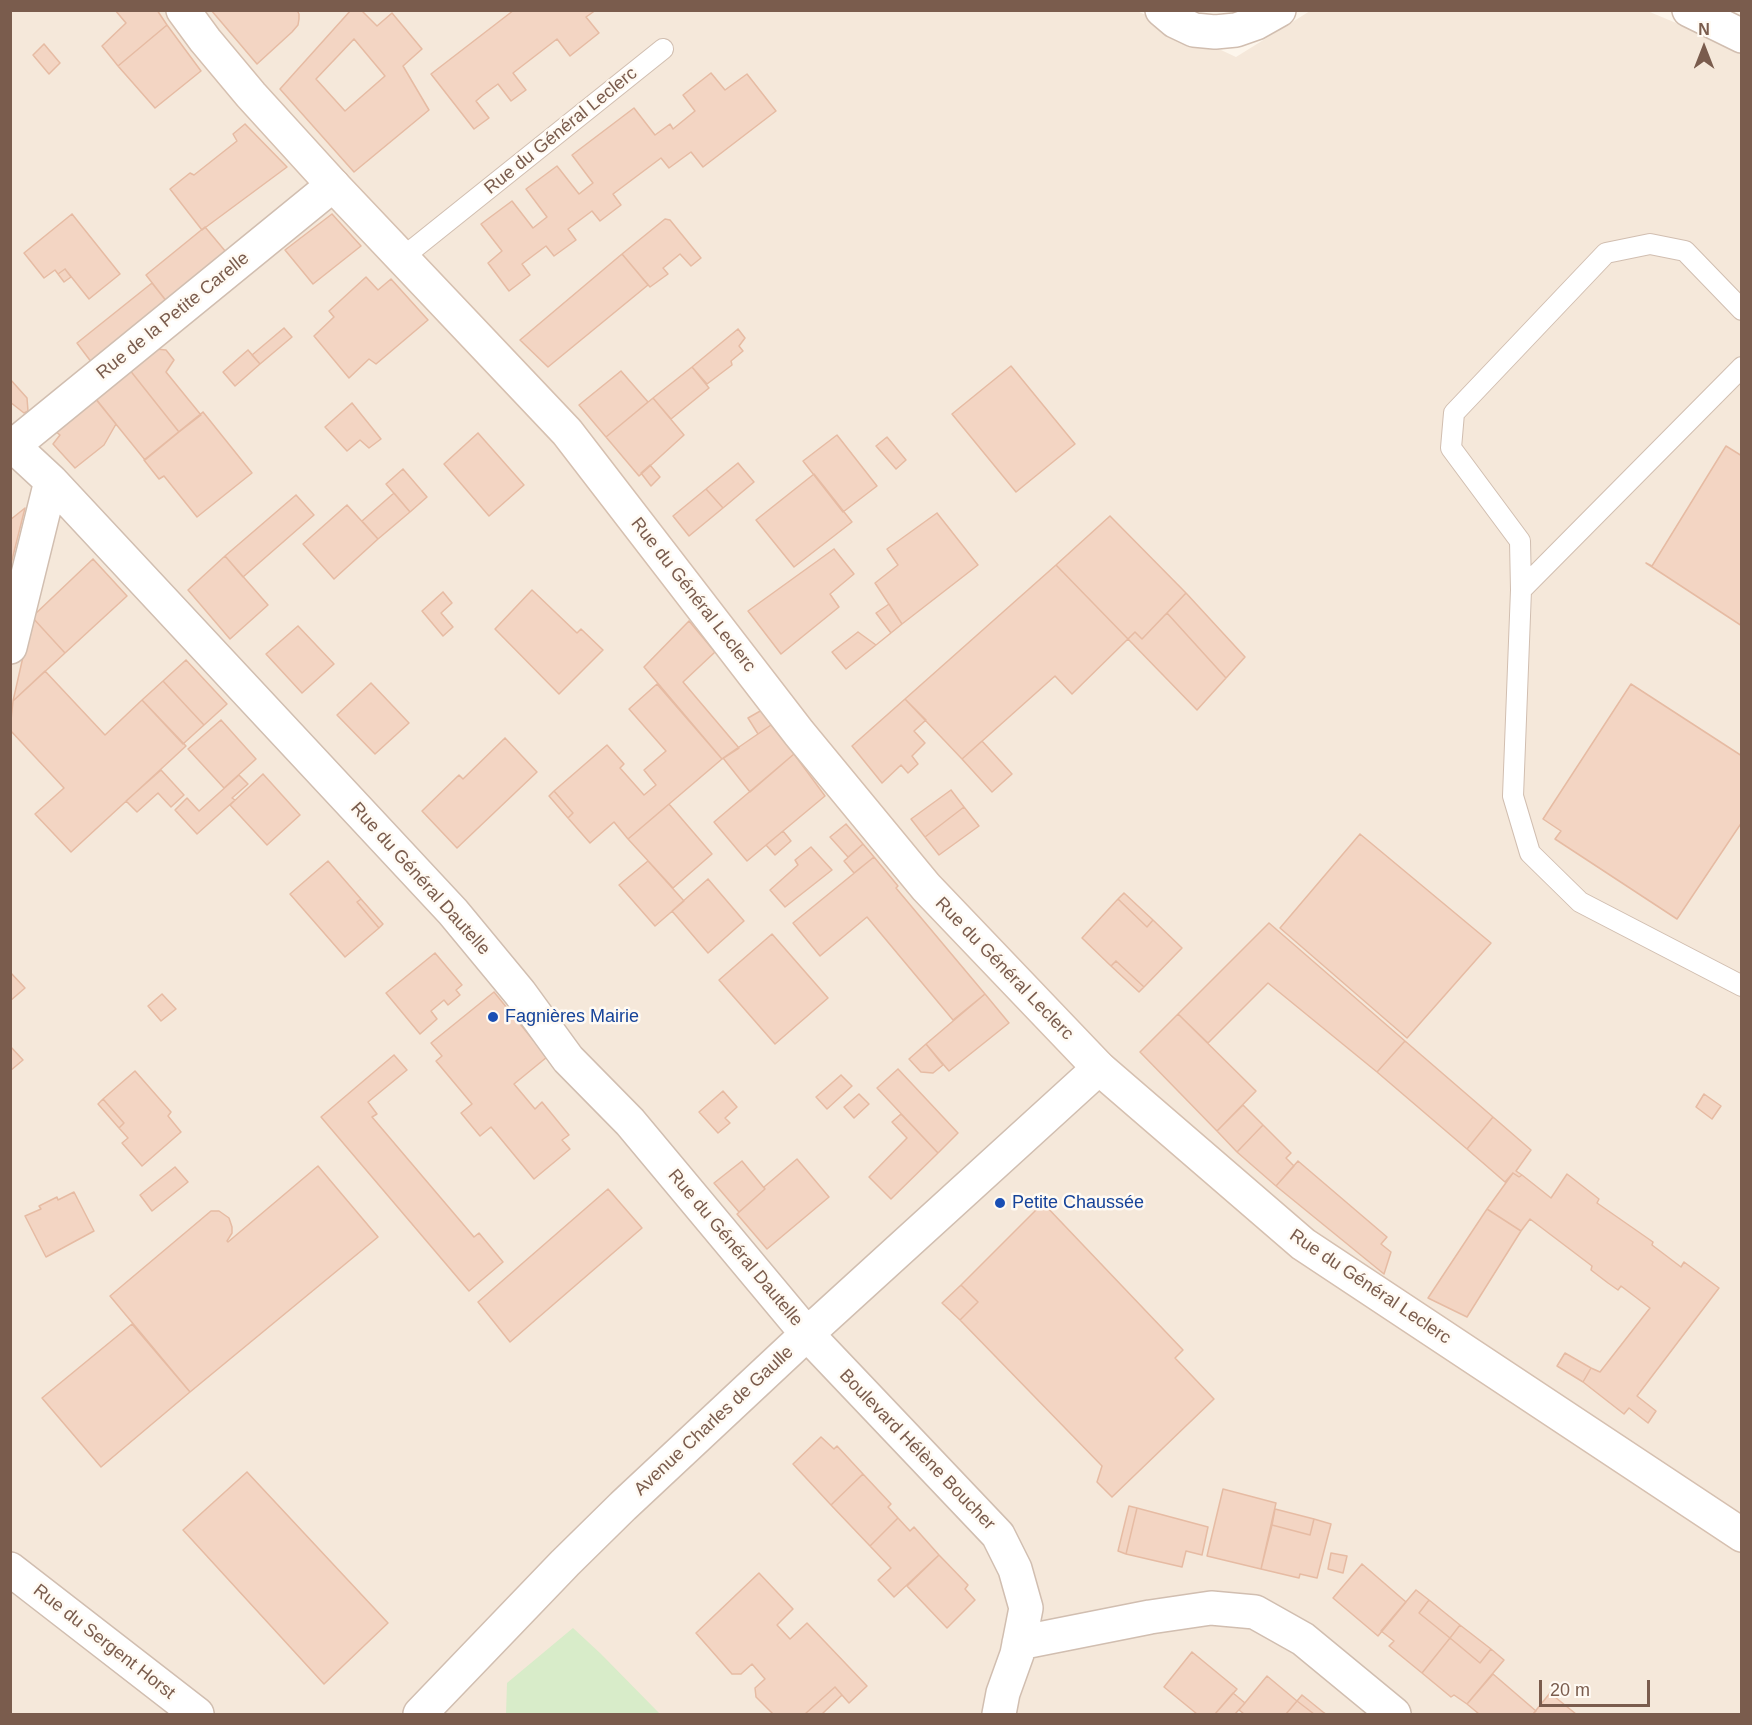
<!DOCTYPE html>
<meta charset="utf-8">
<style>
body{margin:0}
#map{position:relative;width:1752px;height:1725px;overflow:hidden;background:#fdf6ec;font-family:Helvetica,sans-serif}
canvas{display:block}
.frame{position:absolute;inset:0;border:12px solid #7a5c4d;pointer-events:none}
.north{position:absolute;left:1674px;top:18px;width:60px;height:60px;-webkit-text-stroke:4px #fffaf3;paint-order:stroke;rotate:0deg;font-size:16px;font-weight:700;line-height:24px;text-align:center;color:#7a5c4d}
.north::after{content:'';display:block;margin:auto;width:21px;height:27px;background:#7a5c4d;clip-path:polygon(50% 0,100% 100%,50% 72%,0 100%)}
.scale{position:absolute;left:1539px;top:1680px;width:111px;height:27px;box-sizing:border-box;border:3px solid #7a5c4d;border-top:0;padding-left:8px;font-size:18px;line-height:21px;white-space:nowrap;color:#7a5c4d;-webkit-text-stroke:4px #fffaf3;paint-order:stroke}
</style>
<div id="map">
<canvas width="1752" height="1725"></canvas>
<div class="frame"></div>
<div class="north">N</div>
<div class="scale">20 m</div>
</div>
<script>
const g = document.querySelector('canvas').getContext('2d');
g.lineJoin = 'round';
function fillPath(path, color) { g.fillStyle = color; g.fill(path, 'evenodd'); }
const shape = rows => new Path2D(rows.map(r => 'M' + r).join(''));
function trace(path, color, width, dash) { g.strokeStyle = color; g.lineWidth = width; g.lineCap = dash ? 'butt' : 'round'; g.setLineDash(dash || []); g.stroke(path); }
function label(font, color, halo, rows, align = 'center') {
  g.font = font + ' Helvetica,sans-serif'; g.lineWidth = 5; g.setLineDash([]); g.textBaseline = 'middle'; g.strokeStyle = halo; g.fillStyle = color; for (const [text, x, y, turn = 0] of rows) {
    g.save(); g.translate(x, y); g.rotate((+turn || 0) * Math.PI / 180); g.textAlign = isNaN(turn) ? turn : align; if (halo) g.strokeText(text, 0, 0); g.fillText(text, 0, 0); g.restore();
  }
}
const residential = shape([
 [1135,10,1236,57,1310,11,1645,10,1741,50,1741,1714,11,1714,11,11]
]);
const green = shape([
 [573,1628,601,1654,660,1714,506,1714,507,1683]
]);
const building = shape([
 [115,10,157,10,167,25,118,66,102,46,126,23,115,10],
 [211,10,297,10,299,14,299,19,298,25,292,32,257,64,211,10],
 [351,10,361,10,377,26,392,13,422,49,403,66,429,110,354,172,280,89,351,10],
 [354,39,385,76,345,111,316,79,354,39],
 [514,10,596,10,586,17,599,33,570,56,557,39,548,46,513,73,526,90,511,101,498,84,483,95,476,101,489,118,474,129,431,74,514,10],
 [167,25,201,71,155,108,118,66,167,25],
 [44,44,60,63,49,74,33,55,44,44],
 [711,73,725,90,747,74,776,111,703,167,691,152,669,168,661,158,613,194,621,205,600,221,592,211,568,229,576,240,554,256,546,246,522,264,530,275,509,291,488,263,502,251,481,224,512,201,533,228,547,217,526,189,557,166,579,194,593,183,572,155,634,108,655,135,670,124,673,129,695,111,683,95,711,73],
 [245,124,287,167,202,230,170,189,190,173,194,175,237,141,233,134,245,124],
 [72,214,120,274,89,299,65,269,58,274,55,270,44,278,24,253,72,214],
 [332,214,361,246,313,284,285,250,332,214],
 [665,219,670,220,701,258,691,266,680,254,663,268,668,274,650,287,622,254,665,219],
 [205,227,231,258,171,307,146,275,205,227],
 [622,254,648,285,548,367,520,340,622,254],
 [65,269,71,277,64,282,58,274,65,269],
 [366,277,378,290,391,279,428,320,376,364,369,359,349,378,314,336,334,317,329,311,366,277],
 [152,283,171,307,95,367,77,343,152,283],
 [284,328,292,337,260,364,252,355,284,328],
 [738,329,745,338,739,346,743,351,731,361,732,365,707,384,692,367,738,329],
 [156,349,166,350,174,360,166,372,201,415,179,432,129,369,156,349],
 [248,350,260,364,235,386,223,372,248,350],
 [1011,366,1075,444,1016,492,952,414,1011,366],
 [692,367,709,388,671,419,653,398,692,367],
 [129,369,179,432,145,460,94,397,129,369],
 [621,371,648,402,606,437,579,405,621,371],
 [10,379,27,398,28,411,24,413,10,402,10,379],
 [653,398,684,435,639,476,606,437,653,398],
 [96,399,116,424,104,445,75,468,53,444,60,435,55,431,96,399],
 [352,403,381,439,369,448,360,440,347,451,325,427,352,403],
 [203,412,252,473,197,517,164,476,159,479,144,460,203,412],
 [478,433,524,485,489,516,444,464,478,433],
 [837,435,877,486,843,512,803,461,837,435],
 [887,437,906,460,896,469,876,446,887,437],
 [1726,446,1742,456,1742,626,1646,563,1652,566,1726,446],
 [738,463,754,482,723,508,706,489,738,463],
 [650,465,660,477,651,486,641,473,650,465],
 [403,469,427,497,410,512,386,484,403,469],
 [814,474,852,522,794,567,756,520,814,474],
 [706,489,723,508,689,536,673,516,706,489],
 [394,493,410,512,378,539,362,521,394,493],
 [296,495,314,515,243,577,225,556,296,495],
 [347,505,378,539,334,579,303,544,347,505],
 [25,508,10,568,10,520,25,508],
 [937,513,978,565,902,624,875,583,898,565,887,549,937,513],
 [1110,516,1186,593,1142,639,1135,632,1128,639,1056,565,1110,516],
 [834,549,854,574,830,594,839,607,781,654,748,611,834,549],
 [225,556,268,605,230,639,188,590,225,556],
 [93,559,127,596,65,653,32,617,93,559],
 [1056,565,1128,639,1072,694,1055,676,962,759,905,699,1056,565],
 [532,590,577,633,581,629,603,650,559,694,495,629,532,590],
 [443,592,452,603,441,613,453,627,443,636,422,611,443,592],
 [1186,593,1245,657,1226,678,1167,613,1186,593],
 [889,604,902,624,876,645,891,633,876,613,889,604],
 [1167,613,1226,678,1197,710,1128,639,1135,632,1142,639,1167,613],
 [32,617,65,653,13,701,32,617],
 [689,621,715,652,683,682,739,748,722,759,644,667,689,621],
 [298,626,334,664,302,693,266,654,298,626],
 [858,632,876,645,846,669,832,652,858,632],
 [186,660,227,704,204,725,163,681,186,660],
 [45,671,105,735,142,700,186,746,71,852,35,814,64,788,10,730,13,701,45,671],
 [163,681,204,725,183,744,142,700,163,681],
 [371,683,409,723,375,754,337,715,371,683],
 [657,684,722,759,628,839,614,822,590,843,568,818,573,813,554,791,607,745,624,764,620,768,644,795,656,785,644,770,666,751,629,709,657,684],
 [1631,684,1742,756,1742,822,1677,919,1555,839,1561,831,1543,819,1631,684],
 [905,699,926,720,914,731,925,743,912,756,918,764,908,773,901,765,882,783,852,746,905,699],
 [762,710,771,725,758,734,748,718,762,710],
 [221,720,256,759,224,788,188,749,221,720],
 [771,725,794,754,750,792,723,758,771,725],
 [505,738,537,772,457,848,422,811,459,775,463,779,505,738],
 [982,741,1012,774,992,792,962,759,982,741],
 [794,754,825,796,747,861,714,822,794,754],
 [161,770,184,795,171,807,158,793,137,812,126,801,161,770],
 [263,774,300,815,267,845,230,805,263,774],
 [239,775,248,784,232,798,235,800,197,834,175,810,187,798,199,811,239,775],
 [951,790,964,807,925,837,911,819,951,790],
 [554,791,573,813,568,818,549,796,554,791],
 [669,804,712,854,673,888,628,839,669,804],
 [964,807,979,826,939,855,925,837,964,807],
 [846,824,863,844,848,857,830,837,846,824],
 [783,831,791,841,775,855,766,845,783,831],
 [1360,834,1491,943,1407,1038,1280,928,1360,834],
 [863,844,874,857,854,873,844,861,863,844],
 [811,847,832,870,785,907,770,890,798,865,795,860,811,847],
 [874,857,898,886,896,888,985,994,953,1020,867,917,820,956,793,923,874,857],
 [328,861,361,899,357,902,379,928,345,957,290,894,328,861],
 [648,861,684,901,655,926,619,885,648,861],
 [708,879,744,921,708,953,672,911,708,879],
 [1124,893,1153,920,1147,927,1118,899,1124,893],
 [361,899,383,924,379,928,357,902,361,899],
 [1118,899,1147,927,1153,920,1182,948,1144,987,1116,961,1111,966,1082,938,1118,899],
 [1269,923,1405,1041,1377,1072,1268,983,1208,1043,1178,1014,1269,923],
 [772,934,828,998,775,1044,719,980,772,934],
 [435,953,462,985,456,990,460,995,448,1005,444,1000,431,1011,437,1019,420,1034,386,993,435,953],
 [1116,961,1144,987,1139,992,1111,966,1116,961],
 [10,972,25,988,10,1001,10,972],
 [494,992,547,1057,514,1084,535,1109,542,1102,569,1135,562,1140,570,1149,534,1179,491,1127,480,1136,461,1113,472,1104,436,1061,442,1056,431,1043,494,992],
 [162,994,176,1009,161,1021,148,1006,162,994],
 [985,994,1009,1023,949,1071,926,1044,985,994],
 [1178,1014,1256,1091,1217,1131,1140,1052,1178,1014],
 [1405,1041,1493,1117,1467,1149,1377,1072,1405,1041],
 [926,1044,943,1065,933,1073,921,1072,909,1059,926,1044],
 [10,1046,23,1060,10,1071,10,1046],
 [394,1055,407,1070,368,1102,377,1114,372,1117,474,1237,479,1233,503,1262,469,1291,321,1117,394,1055],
 [898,1069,958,1133,938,1153,877,1088,898,1069],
 [135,1071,171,1112,168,1116,181,1132,142,1166,122,1143,128,1138,119,1128,124,1123,103,1099,135,1071],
 [841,1075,852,1086,827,1109,816,1097,841,1075],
 [723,1091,737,1107,725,1118,730,1123,718,1133,699,1112,723,1091],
 [859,1094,869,1104,854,1118,844,1107,859,1094],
 [1704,1094,1721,1106,1712,1119,1696,1107,1704,1094],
 [103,1099,124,1123,119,1128,98,1104,103,1099],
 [1243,1105,1263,1125,1237,1152,1217,1131,1243,1105],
 [901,1114,938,1153,891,1199,869,1177,907,1138,892,1122,901,1114],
 [1493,1117,1531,1150,1516,1171,1522,1175,1519,1177,1513,1173,1505,1182,1467,1149,1493,1117],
 [1263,1125,1291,1153,1286,1158,1294,1166,1276,1186,1237,1152,1263,1125],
 [797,1159,829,1197,767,1249,737,1214,765,1189,764,1187,797,1159],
 [742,1161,765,1189,739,1212,714,1183,742,1161],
 [1298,1161,1387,1237,1381,1244,1391,1252,1384,1274,1276,1186,1298,1161],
 [318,1166,378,1237,190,1392,110,1296,211,1211,219,1211,229,1218,232,1227,232,1233,227,1241,228,1242,318,1166],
 [175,1167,188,1182,152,1211,140,1195,175,1167],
 [1513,1173,1519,1177,1522,1175,1551,1198,1567,1174,1599,1199,1597,1203,1653,1242,1652,1245,1681,1267,1684,1262,1719,1288,1637,1396,1656,1411,1648,1423,1629,1408,1624,1414,1583,1382,1591,1368,1600,1372,1650,1308,1621,1286,1618,1290,1608,1283,1591,1270,1592,1266,1530,1219,1521,1231,1487,1209,1513,1173],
 [608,1189,642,1228,510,1342,478,1302,608,1189],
 [74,1192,94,1231,46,1257,25,1216,41,1209,39,1206,57,1197,58,1200,74,1192],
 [1043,1203,1183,1350,1175,1358,1214,1399,1112,1497,1097,1482,1102,1466,960,1320,978,1302,961,1285,1043,1203],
 [1487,1209,1521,1231,1467,1317,1428,1298,1487,1209],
 [961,1285,978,1302,960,1320,942,1303,961,1285],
 [132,1324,190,1392,101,1467,42,1398,132,1324],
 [1565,1353,1591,1368,1583,1382,1557,1366,1565,1353],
 [821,1437,834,1449,837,1446,863,1474,831,1505,793,1464,821,1437],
 [247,1472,388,1623,324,1684,183,1530,247,1472],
 [863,1474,891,1504,888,1507,898,1518,870,1546,831,1505,863,1474],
 [1223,1489,1276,1503,1261,1569,1207,1556,1223,1489],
 [1129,1506,1137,1508,1126,1554,1118,1551,1129,1506],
 [1137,1508,1208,1527,1202,1555,1186,1551,1182,1567,1126,1554,1137,1508],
 [1275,1509,1314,1519,1310,1535,1272,1525,1275,1509],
 [898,1518,910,1531,914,1527,939,1555,894,1597,878,1580,891,1568,870,1546,898,1518],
 [1314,1519,1331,1524,1317,1578,1300,1574,1299,1578,1261,1569,1272,1525,1310,1535,1314,1519],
 [1331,1553,1347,1556,1343,1573,1328,1569,1331,1553],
 [939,1555,968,1585,965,1589,975,1600,947,1628,907,1586,939,1555],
 [1362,1564,1406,1602,1378,1636,1333,1598,1362,1564],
 [759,1573,793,1609,777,1625,790,1639,807,1623,867,1686,849,1703,835,1687,805,1714,773,1714,756,1697,755,1688,765,1679,752,1664,741,1674,732,1674,696,1633,759,1573],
 [1416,1590,1429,1600,1419,1613,1450,1638,1422,1673,1389,1646,1394,1641,1381,1631,1416,1590],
 [1429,1600,1460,1625,1450,1638,1419,1613,1429,1600],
 [1460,1625,1491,1649,1480,1663,1450,1638,1460,1625],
 [1450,1638,1480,1663,1491,1649,1504,1660,1467,1704,1454,1695,1451,1697,1422,1673,1450,1638],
 [1192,1652,1237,1689,1215,1714,1197,1714,1164,1687,1192,1652],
 [1493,1674,1536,1711,1533,1714,1479,1714,1467,1704,1493,1674],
 [1267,1676,1297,1701,1286,1714,1244,1714,1239,1710,1267,1676],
 [835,1687,842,1695,822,1714,805,1714,835,1687],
 [1233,1693,1245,1703,1235,1714,1215,1714,1233,1693],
 [1550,1693,1576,1714,1533,1714,1550,1693],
 [1302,1695,1323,1712,1326,1714,1314,1714,1297,1701,1302,1695],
 [1297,1701,1314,1714,1286,1714,1297,1701]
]);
const lane = shape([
 [402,258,663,49],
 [1742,310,1685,251,1650,244,1606,253,1454,413,1451,448,1520,541,1521,590,1513,796,1530,853,1580,902,1742,986],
 [1521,590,1742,367]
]);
const street = shape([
 [1162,10,1175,21,1194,30,1215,32,1236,30,1256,23,1279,10],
 [1689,10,1742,36],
 [10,443,51,481,453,912,520,993,568,1059,630,1122,807,1334,998,1535,1015,1569,1026,1608,1017,1654,1003,1693,999,1714],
 [13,446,333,185],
 [10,647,51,481],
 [10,1569,197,1714],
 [1019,1643,1150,1617,1211,1608,1255,1612,1303,1639,1394,1714],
 [420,1714,565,1563,623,1506,807,1334,1099,1068]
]);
const secondary = shape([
 [183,10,205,40,251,95,333,185,567,432,799,733,926,887,1099,1068,1303,1244,1742,1535]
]);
const markers = [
 [493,1017,6,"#1a4fb4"],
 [1000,1203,6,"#1a4fb4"]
];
const streetNames = [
 ["Rue du Général Leclerc",561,131,-39],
 ["Rue de la Petite Carelle",173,316,-39],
 ["Rue du Général Leclerc",693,595,52],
 ["Rue du Général Dautelle",420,879,48],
 ["Rue du Général Leclerc",1004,969,46],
 ["Rue du Général Dautelle",735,1248,50],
 ["Rue du Général Leclerc",1370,1287,34],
 ["Avenue Charles de Gaulle",714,1421,-43],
 ["Boulevard Hélène Boucher",917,1450,46],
 ["Rue du Sergent Horst",104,1642,38]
];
const transitNames = [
 ["Fagnières Mairie",505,1017],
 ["Petite Chaussée",1012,1203]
];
fillPath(residential, '#f5e8da');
fillPath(green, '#d8ecc9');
fillPath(building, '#f3d5c3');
trace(building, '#e6bba3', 1.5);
trace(lane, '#d1beb0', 22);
trace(street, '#d1beb0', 36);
trace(secondary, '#d6c0b0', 36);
trace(lane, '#fff', 20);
trace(street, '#fff', 33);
trace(secondary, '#fff', 33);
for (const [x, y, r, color] of markers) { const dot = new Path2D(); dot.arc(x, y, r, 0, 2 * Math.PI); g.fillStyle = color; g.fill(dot); trace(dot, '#fffaf3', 2); }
label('18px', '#7a5c4d', '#fffaf3', streetNames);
label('18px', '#164399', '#fffaf3', transitNames, 'left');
</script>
